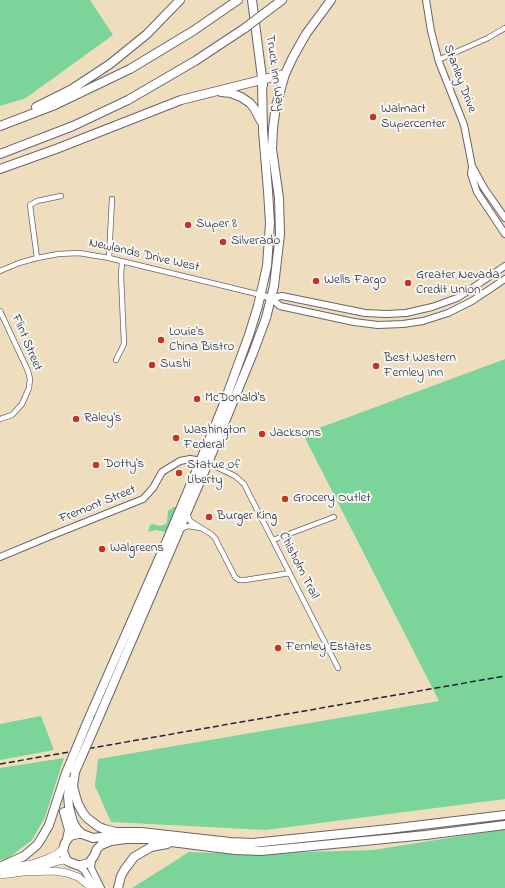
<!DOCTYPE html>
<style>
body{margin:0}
canvas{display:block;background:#efdebe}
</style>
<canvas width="505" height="888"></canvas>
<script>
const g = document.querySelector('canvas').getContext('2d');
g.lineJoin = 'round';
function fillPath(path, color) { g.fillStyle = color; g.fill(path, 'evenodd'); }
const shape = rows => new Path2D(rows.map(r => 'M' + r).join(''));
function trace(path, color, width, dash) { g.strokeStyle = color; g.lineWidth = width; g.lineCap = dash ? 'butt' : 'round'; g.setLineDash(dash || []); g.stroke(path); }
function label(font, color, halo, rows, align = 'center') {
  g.font = font + ' "Indie Flower",sans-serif'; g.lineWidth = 4; g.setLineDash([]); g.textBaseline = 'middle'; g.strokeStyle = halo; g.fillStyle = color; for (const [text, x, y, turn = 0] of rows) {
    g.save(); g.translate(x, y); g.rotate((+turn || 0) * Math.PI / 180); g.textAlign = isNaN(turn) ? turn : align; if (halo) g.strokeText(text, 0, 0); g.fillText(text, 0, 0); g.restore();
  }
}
const green = shape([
 [0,0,90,0,113,35,26,98,0,106],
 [505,359,505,799,266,830,111,822,95,786,98,759,439,701,303,434],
 [174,507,177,507,166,532,156,530,148,532,150,525,153,524,160,526,166,524,167,522,168,511],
 [41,716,54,750,0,760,0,724],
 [64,758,45,817,32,840,7,859,0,860,0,768],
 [505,829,505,888,132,888,189,852,245,854,373,850]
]);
const street = shape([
 [438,60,488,38,505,28],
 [37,258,30,205,37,201,61,196],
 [109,258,112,199],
 [0,271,19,263,37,258,58,254,79,253,109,258,261,295],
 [0,311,28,371,30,379,29,388,22,404,12,415,0,419],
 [116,360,124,344,121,275,122,262],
 [208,463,235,476,244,484,338,668],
 [187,514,190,521,211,534,215,538,235,577,239,580,245,580,290,573],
 [181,529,188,526,200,528],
 [273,540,334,517]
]);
const secondary = shape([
 [426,0,431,31,439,62,464,125,472,166,484,188,505,218],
 [472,166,471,174,477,192,505,234],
 [261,295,271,298,282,296,365,313,386,314,406,313,432,307,457,298,471,289,505,266],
 [271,298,280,306,354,322,378,325,403,324,423,321,448,313,472,301,505,279],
 [0,557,53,535,143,499,153,488,162,472,180,461,190,459,203,461],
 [92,860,91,868,101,888],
 [77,865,84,870,95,888]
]);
const primary = shape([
 [0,869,32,864,49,858,59,853,64,847],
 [23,872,55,871,67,873,78,877,92,888],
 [0,875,23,872,59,861,64,860,69,862]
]);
const highway = shape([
 [252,0,263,85],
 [266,12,282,0],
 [221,92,231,93,241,97,250,103,254,108,261,121],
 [36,107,72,89,110,64,147,34,180,0],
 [0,126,55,105,130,69,193,31,238,0],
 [0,154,73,126,128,100,195,61,245,28],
 [0,169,56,149,181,100,285,74],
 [99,717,208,463,253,353,266,318,274,286,280,234,279,198,272,149,273,128,276,106,285,74,293,57,306,34,331,0],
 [89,718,168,538,195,474,223,406,249,335,258,306,267,266,270,223,268,191,263,131,262,80],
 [75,772,73,786,75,794,78,804,83,813,87,818,99,827,104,829,116,832,141,832,230,842,253,843,389,829,505,815],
 [70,781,68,796,69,807,73,822,77,829,82,834,93,838,117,835],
 [64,812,69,830,67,839],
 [82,834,78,834,70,836,65,843,63,851,66,859,69,862,77,865,81,865,89,863,94,856,97,849,101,845,111,841,126,839,147,839,235,850,261,851,426,835,505,825],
 [0,867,24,856,37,845,41,839,49,825,66,773],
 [118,888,121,876,125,869,134,857,151,847,167,844]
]);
const rail = shape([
 [0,764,505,676]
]);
const highwayBridge = shape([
 [245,28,266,12],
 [75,772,99,717],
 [66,773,89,718]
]);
const markers = [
 [373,117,4,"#c8321e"],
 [188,225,4,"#c8321e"],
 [223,242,4,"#c8321e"],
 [316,281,4,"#c8321e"],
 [408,283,4,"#c8321e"],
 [161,340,4,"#c8321e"],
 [152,365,4,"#c8321e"],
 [376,366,4,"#c8321e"],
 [197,399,4,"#c8321e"],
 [76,419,4,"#c8321e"],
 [262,434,4,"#c8321e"],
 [176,438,4,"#c8321e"],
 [96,465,4,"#c8321e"],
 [179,473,4,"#c8321e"],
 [285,499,4,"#c8321e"],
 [209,517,4,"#c8321e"],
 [102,549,4,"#c8321e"],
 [278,648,4,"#c8321e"]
];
const streetNames = [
 ["Truck Inn Way",274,73,82],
 ["Stanley Drive",459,79,69],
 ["Newlands Drive West",144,256,13],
 ["Flint Street",26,343,67],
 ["Fremont Street",98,505,-22],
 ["Chisholm Trail",298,566,63]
];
const poiNames = [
 ["Walmart",381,110],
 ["Supercenter",381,125],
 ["Super 8",196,225],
 ["Silverado",231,242],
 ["Greater Nevada",416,276],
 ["Credit Union",416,291],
 ["Wells Fargo",324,281],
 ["Louie's",169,333],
 ["China Bistro",169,348],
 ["Best Western",384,359],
 ["Fernley Inn",384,374],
 ["Sushi",160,365],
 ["McDonald's",205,399],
 ["Raley's",84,419],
 ["Washington",184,431],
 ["Federal",184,446],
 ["Jacksons",270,434],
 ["Dotty's",104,465],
 ["Statue of",187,466],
 ["Liberty",187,481],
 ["Grocery Outlet",293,499],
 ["Burger King",217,517],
 ["Walgreens",110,549],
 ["Fernley Estates",286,648]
];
fillPath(green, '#7bd49a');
trace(street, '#6a6469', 6);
trace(secondary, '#6a6469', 8);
trace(primary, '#6a6469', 8);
trace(highway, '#6a6469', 10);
trace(street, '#fff', 4.5);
trace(secondary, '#fff', 6);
trace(primary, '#fff', 7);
trace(highway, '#fff', 8);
trace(rail, '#22223b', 1.5, [6, 3]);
trace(highwayBridge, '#6a6469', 10, []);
trace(highwayBridge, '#fff', 8);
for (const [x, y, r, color] of markers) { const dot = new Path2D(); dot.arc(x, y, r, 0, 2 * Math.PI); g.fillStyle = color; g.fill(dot); trace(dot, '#f6f6f2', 1.5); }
label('13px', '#22223b', '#f6f6f2', streetNames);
label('13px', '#22223b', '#f6f6f2', poiNames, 'left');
</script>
